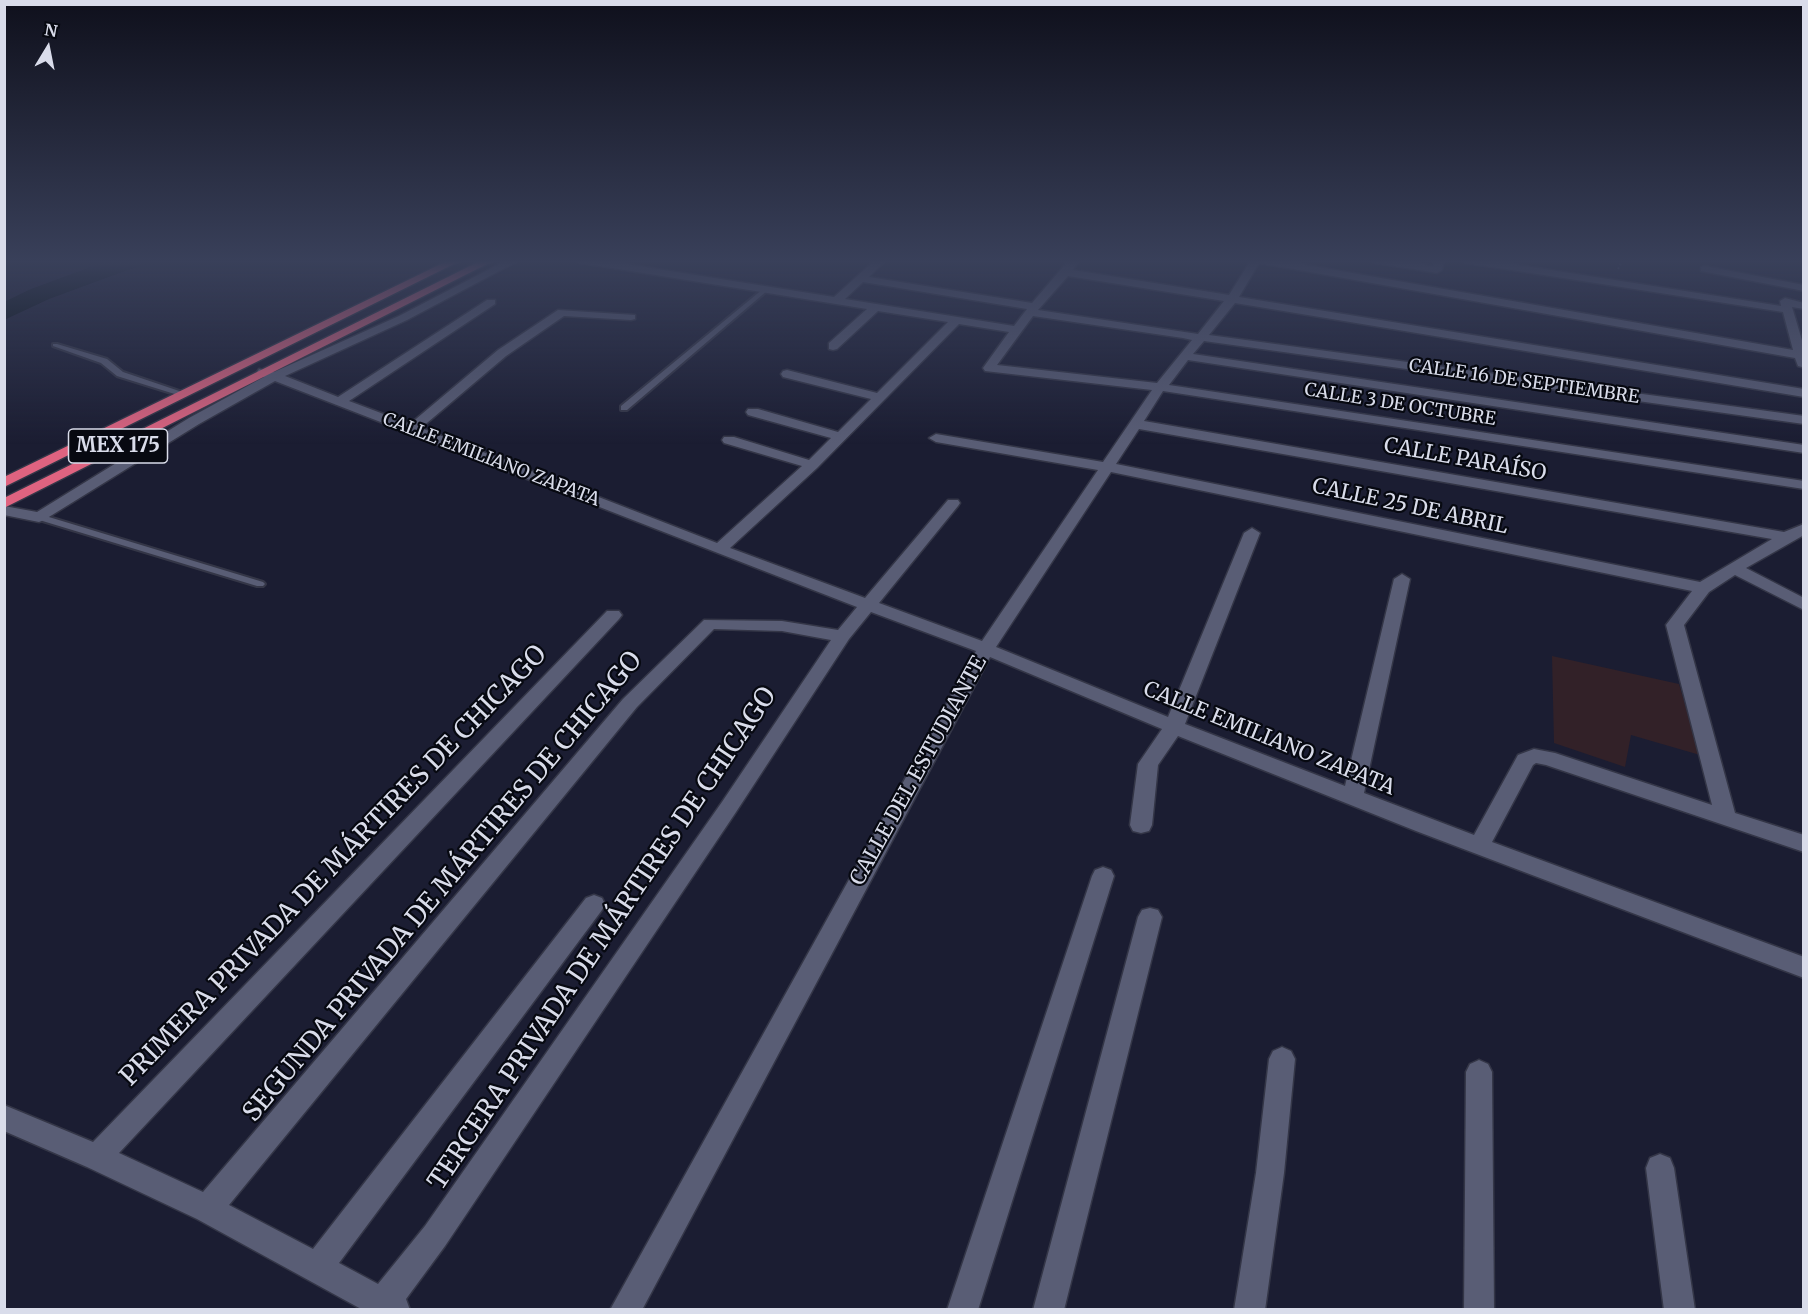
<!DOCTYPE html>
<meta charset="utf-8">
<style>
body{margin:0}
#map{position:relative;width:1808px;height:1314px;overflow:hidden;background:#1b1d32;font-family:Merriweather,serif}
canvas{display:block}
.frame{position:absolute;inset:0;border:6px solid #d9dcea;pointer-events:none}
.north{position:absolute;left:18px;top:18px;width:60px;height:60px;-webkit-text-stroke:4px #070911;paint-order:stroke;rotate:10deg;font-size:16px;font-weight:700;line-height:24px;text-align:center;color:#d9dcea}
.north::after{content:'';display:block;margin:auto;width:21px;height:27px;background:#d9dcea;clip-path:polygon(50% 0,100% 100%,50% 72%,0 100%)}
</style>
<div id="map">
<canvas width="1808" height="1314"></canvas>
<div class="frame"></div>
<div class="north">N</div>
</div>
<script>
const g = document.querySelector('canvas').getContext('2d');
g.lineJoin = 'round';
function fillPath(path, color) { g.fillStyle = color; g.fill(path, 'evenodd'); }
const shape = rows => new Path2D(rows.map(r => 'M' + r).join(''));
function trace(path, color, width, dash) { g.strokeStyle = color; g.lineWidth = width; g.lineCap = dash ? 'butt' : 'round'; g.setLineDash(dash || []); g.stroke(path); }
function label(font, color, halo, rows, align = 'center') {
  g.font = font + ' Merriweather,serif'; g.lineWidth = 4.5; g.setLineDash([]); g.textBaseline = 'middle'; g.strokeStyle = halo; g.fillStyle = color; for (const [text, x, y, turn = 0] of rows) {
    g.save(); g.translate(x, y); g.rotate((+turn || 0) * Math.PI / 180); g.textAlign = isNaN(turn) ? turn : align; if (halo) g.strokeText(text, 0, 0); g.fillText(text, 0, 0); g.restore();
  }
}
const education = shape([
 [1552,656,1679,684,1700,755,1631,735,1625,767,1554,743]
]);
const river = shape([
 [110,260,145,260,141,265,49,299,4,320,4,302,31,289,110,260]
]);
const path = shape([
 [1618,269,1622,261]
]);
const lane = shape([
 [763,289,768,290,627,410,621,410,621,406,763,289],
 [53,344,57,344,107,359,123,372,188,394,181,396,117,376,101,363,53,346,53,344],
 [39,514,263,582,265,584,263,586,257,586,36,519,35,517,39,514]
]);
const street = shape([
 [507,260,520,260,407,320,285,376,338,397,487,300,495,300,495,304,349,401,410,424,498,350,558,310,635,315,635,319,631,320,564,316,506,356,421,428,717,543,802,466,724,443,722,440,724,437,734,437,809,460,831,438,748,415,746,412,748,409,758,409,838,432,871,399,783,377,781,374,783,371,787,370,877,393,948,322,878,311,837,349,833,350,829,349,829,343,867,309,581,263,576,260,601,260,834,297,875,260,886,260,869,277,1032,303,1069,260,1079,260,1073,270,1229,295,1251,260,1278,260,1793,350,1783,312,1466,263,1461,260,1487,260,1781,306,1780,301,1785,298,1804,303,1804,309,1792,307,1804,347,1802,367,1798,366,1795,358,1259,263,1239,297,1804,389,1804,397,1235,303,1209,335,1804,416,1804,424,1204,341,1193,354,1804,445,1804,453,1188,360,1169,385,1804,481,1804,489,1163,391,1144,421,1784,532,1804,524,1804,535,1746,568,1804,598,1804,610,1735,575,1709,592,1684,625,1735,813,1804,835,1804,852,1546,765,1536,763,1533,765,1492,842,1804,957,1804,978,1416,831,1178,736,1158,765,1152,825,1149,831,1141,833,1133,831,1130,825,1138,764,1162,729,990,657,642,1310,610,1310,976,651,871,612,849,639,736,812,445,1246,406,1299,410,1310,363,1310,197,1219,87,1167,4,1131,4,1105,93,1142,607,611,619,611,622,615,619,619,119,1153,203,1192,623,699,704,620,782,621,838,630,857,607,275,381,199,424,44,520,39,522,4,515,4,506,37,512,189,418,264,377,259,375,257,372,259,369,274,372,399,316,507,260],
 [1068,276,1224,301,1198,334,1038,310,1068,276],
 [863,282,1027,309,1014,326,845,299,863,282],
 [1033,316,1183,338,1192,340,1157,383,997,365,1033,316],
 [959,324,1009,332,983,368,985,371,1152,390,1103,462,936,434,929,438,936,442,1098,470,982,641,879,603,958,506,960,503,958,500,948,500,865,598,730,548,817,468,959,324],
 [1139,429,1772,539,1700,582,1116,464,1139,429],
 [1111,472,1692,591,1666,625,1712,805,1555,753,1534,749,1518,755,1474,835,1364,793,1410,579,1402,574,1394,579,1345,786,1185,724,1260,533,1252,528,1244,533,1168,717,996,647,1111,472],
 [714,629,782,631,831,640,722,802,425,1226,378,1284,339,1263,602,910,605,904,602,898,594,895,586,898,313,1249,229,1205,637,707,714,629],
 [1371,260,1396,260,1433,266,1434,260,1444,260,1442,270,1437,273,1376,263,1371,260],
 [1705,266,1804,285,1804,291,1701,271,1701,267,1705,266],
 [1103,867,1111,870,1114,876,978,1310,947,1310,1092,876,1095,870,1103,867],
 [1150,908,1158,910,1162,917,1064,1310,1033,1310,1138,917,1142,910,1150,908],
 [1282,1047,1291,1051,1295,1059,1284,1173,1265,1310,1234,1310,1256,1173,1269,1059,1273,1051,1282,1047],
 [1479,1060,1488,1064,1492,1072,1494,1310,1464,1310,1466,1072,1470,1064,1479,1060],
 [1660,1154,1670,1158,1674,1168,1695,1310,1664,1310,1646,1168,1650,1158,1660,1154]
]);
const highway = shape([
 [449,260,462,260,4,487,4,477,449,260],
 [482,260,495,260,4,508,4,498,482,260]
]);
const farStreetnames = [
 ["CALLE 16 DE SEPTIEMBRE",1524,382,8],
 ["CALLE 3 DE OCTUBRE",1400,405,9],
 ["CALLE EMILIANO ZAPATA",491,460,21]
];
const shields = [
 [118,446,99]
];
const shieldNames = [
 ["MEX 175",118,446]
];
const streetNames = [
 ["CALLE PARAÍSO",1465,460,10],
 ["CALLE 25 DE ABRIL",1410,507,12],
 ["CALLE EMILIANO ZAPATA",1269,739,22],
 ["CALLE DEL ESTUDIANTE",919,771,-61]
];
const nearStreetnames = [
 ["PRIMERA PRIVADA DE MÁRTIRES DE CHICAGO",334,866,-46],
 ["SEGUNDA PRIVADA DE MÁRTIRES DE CHICAGO",443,887,-50],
 ["TERCERA PRIVADA DE MÁRTIRES DE CHICAGO",603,939,-56]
];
fillPath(education, '#322128');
fillPath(river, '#000a0e');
trace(lane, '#343647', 4);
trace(street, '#343647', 3);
trace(highway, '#343647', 3);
trace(path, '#6f7283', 2, [2, 2]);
fillPath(lane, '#595d75');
fillPath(street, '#595d75');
fillPath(highway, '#df6380');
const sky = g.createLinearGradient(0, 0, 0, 444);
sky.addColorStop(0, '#0f101c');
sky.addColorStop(0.59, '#39405a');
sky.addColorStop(1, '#39405a00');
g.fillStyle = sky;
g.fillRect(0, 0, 1808, 444);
label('18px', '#d9dcea', '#070911', farStreetnames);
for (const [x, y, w] of shields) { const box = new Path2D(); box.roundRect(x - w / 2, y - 17, w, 34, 4.5); g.fillStyle = '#070911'; g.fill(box); trace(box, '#d9dcea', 1.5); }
label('bold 20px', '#d9dcea', null, shieldNames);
label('21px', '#d9dcea', '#070911', streetNames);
label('26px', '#d9dcea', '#070911', nearStreetnames);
</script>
